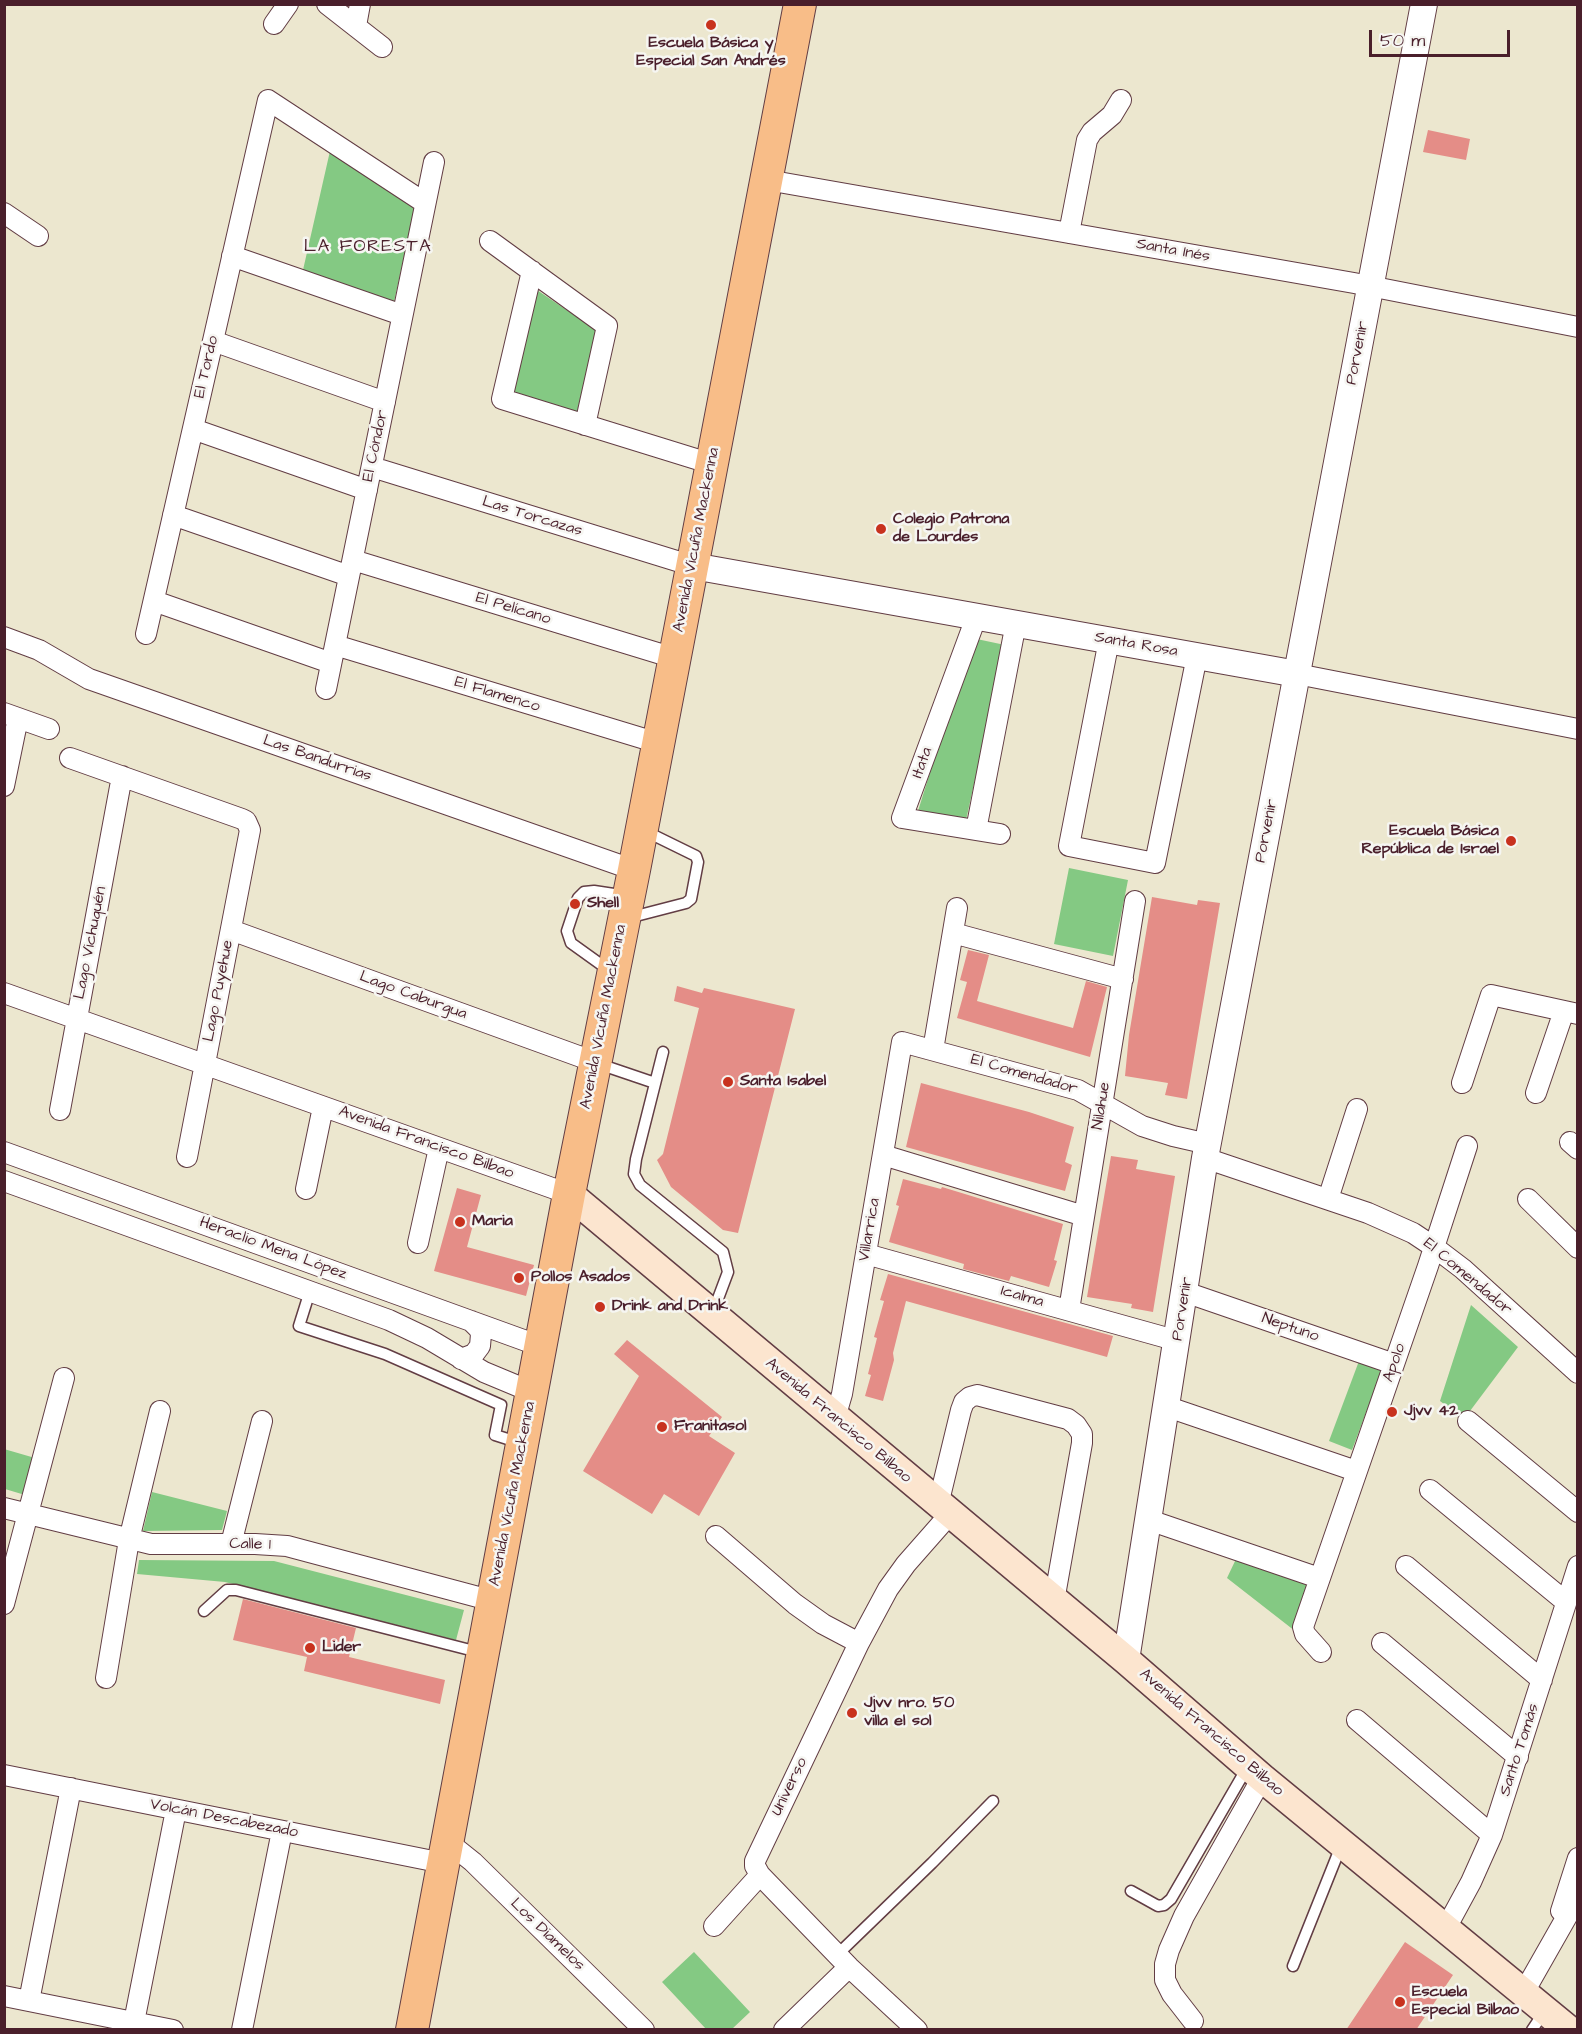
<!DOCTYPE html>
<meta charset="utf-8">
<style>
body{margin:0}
#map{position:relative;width:1582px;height:2034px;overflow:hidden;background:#ece7cf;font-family:"Architects Daughter",sans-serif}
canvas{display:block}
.frame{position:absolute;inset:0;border:6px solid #4a1f2b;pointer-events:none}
.scale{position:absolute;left:1369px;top:30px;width:141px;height:27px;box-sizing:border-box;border:3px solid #4a1f2b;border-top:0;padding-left:8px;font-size:18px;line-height:21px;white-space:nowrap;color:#4a1f2b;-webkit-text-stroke:4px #f6f6f2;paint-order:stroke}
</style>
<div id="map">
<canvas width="1582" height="2034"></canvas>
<div class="frame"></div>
<div class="scale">50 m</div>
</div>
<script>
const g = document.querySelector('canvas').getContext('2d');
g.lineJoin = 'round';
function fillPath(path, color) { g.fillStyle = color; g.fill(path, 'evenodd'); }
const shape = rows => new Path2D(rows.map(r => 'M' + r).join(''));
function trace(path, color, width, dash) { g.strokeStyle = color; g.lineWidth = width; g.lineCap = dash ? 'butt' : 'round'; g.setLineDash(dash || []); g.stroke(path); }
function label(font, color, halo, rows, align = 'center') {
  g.font = font + ' "Architects Daughter",sans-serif'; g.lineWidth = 5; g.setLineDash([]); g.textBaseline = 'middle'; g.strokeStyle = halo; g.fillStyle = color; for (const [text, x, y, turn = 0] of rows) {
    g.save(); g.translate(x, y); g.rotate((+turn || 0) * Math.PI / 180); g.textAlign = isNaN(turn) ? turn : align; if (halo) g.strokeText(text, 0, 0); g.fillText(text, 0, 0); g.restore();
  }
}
const green = shape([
 [330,151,415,206,394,302,303,270],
 [534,288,596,330,577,412,511,392],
 [972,638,1005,645,966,820,918,811],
 [1069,868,1128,880,1113,956,1054,944],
 [1471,1305,1518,1347,1464,1419,1440,1401],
 [1359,1361,1382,1370,1352,1450,1329,1441],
 [4,1449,35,1458,25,1495,5,1489],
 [152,1492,227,1511,222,1530,143,1531],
 [1236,1559,1317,1585,1295,1631,1227,1578],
 [139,1560,274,1561,464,1610,456,1640,225,1582,137,1574],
 [694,1952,750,2012,732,2029,706,2029,662,1982]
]);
const building = shape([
 [1428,130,1470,139,1466,160,1423,152],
 [1152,897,1197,905,1198,900,1220,903,1187,1099,1165,1095,1168,1083,1125,1076,1129,1035],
 [968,950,989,955,977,1001,1026,1015,1073,1028,1086,981,1107,987,1090,1057,957,1018,967,982,960,980],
 [677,986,702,993,704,988,795,1009,738,1233,723,1230,671,1187,657,1160,663,1154,699,1008,674,1001],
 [921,1083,1029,1112,1074,1127,1065,1162,1072,1165,1065,1191,906,1147],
 [1111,1156,1138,1160,1136,1169,1175,1176,1153,1312,1131,1308,1132,1304,1087,1297],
 [903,1179,941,1189,942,1187,1063,1224,1054,1260,1057,1261,1049,1287,1011,1276,1009,1281,963,1269,964,1264,889,1242,899,1206,896,1205],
 [457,1188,481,1195,467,1247,534,1265,526,1296,434,1271],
 [888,1274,1113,1336,1107,1357,906,1301,893,1353,894,1360,883,1401,865,1396,871,1375,868,1374,877,1338,874,1337,884,1301,880,1300],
 [627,1340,722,1417,709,1436,735,1453,699,1516,664,1494,652,1514,583,1471,639,1376,614,1354],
 [243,1599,356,1628,349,1657,445,1680,440,1704,304,1671,307,1657,233,1640],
 [1405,1942,1453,1975,1416,2030,1346,2030]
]);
const service = shape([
 [628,918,686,903,691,899,698,862,696,856,645,831],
 [610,971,571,943,567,931,578,898,584,892,594,891,627,896],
 [663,1052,636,1159,634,1174,640,1185,723,1252,728,1272,713,1312],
 [599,1064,655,1083],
 [310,1291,299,1326,385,1354,501,1405,495,1435,520,1443],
 [204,1611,227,1590,236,1590,482,1653],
 [1131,1891,1158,1906,1164,1905,1171,1899,1248,1766],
 [837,1955,932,1863,993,1801],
 [1293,1966,1337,1856,1342,1847],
 [1532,2030,1544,2012]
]);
const minor = shape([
 [327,4,382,47],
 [274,24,288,4],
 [356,26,360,4],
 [767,180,1354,283,1578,327],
 [4,213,38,236],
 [1069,233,1087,140,1092,132,1112,115,1121,100],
 [490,241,607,326,585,425],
 [232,256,402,315],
 [532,271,502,399,712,464],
 [213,341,385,402],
 [193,429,367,490],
 [372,467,693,566],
 [173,515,349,576],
 [353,560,674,658],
 [154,601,331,663],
 [977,615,902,818,1000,834],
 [146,634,268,100,425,203],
 [4,637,39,650,89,679,634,870],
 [1109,640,1069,846,1155,863,1197,656],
 [335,645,658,743],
 [1297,674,1578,729],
 [326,689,434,162],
 [4,713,49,729],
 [70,758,242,819,246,821,250,830,187,1157],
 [4,786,18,718],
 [976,830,1016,623],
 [231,930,595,1062],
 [953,933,1123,979],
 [4,993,569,1194],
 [933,1050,957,908],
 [1462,1083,1491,995,1578,1014],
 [1536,1093,1564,1011],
 [60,1110,122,776],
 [1570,1142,1578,1149],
 [4,1152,540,1346],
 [883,1155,1084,1216],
 [1205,1158,1368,1213,1413,1233,1434,1247,1463,1269,1578,1373],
 [4,1181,389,1320,427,1338,484,1372,532,1392],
 [306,1189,323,1107],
 [1328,1199,1357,1109],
 [1528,1199,1578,1248],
 [418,1243,439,1148],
 [866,1254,1178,1341],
 [1185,1292,1394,1364],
 [1069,1310,1135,901],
 [461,1359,474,1354,480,1346,481,1334,479,1329,471,1321],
 [1168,1407,1356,1471],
 [835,1418,842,1394,902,1042,1078,1090,1142,1126,1173,1136,1208,1144],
 [1468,1421,1578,1512],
 [1430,1490,1566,1602],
 [938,1505,961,1410,964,1402,970,1397,977,1395,1068,1419,1076,1425,1082,1434,1082,1443,1054,1601],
 [4,1508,151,1544,255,1544,287,1546,493,1601],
 [1149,1520,1319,1578],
 [716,1536,795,1604,823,1624,859,1643],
 [231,1544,262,1421],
 [1406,1566,1542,1680],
 [4,1604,64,1378],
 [1382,1643,1518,1757],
 [1321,1652,1305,1634,1303,1627,1428,1266,1467,1146],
 [106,1678,129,1540,160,1411],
 [1357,1720,1492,1835],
 [4,1775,443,1863],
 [448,1842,473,1862,644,2030],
 [1561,1911,1578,1858],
 [714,1926,760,1875],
 [1446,1928,1471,1882,1492,1835,1578,1566],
 [1524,1992,1578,1897],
 [4,1996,173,2030],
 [29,2001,71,1788],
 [1193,2021,1172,1994,1165,1980,1165,1964,1169,1950,1184,1916,1262,1778],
 [134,2022,176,1810],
 [242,2030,282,1831],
 [784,2030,849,1967],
 [917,2030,849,1967,760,1875,755,1866,755,1861,859,1643,888,1589,906,1564,950,1514]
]);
const tertiary = shape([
 [693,566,1297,674],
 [1126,1660,1205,1158,1424,4]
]);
const secondary = shape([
 [569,1194,1126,1660,1262,1778,1569,2030]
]);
const primary = shape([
 [412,2030,569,1194,634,870,800,4]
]);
const markers = [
 [711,25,6,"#c8321e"],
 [881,529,6,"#c8321e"],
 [1511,841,6,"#c8321e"],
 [575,904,6,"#c8321e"],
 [728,1082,6,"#c8321e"],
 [460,1222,6,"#c8321e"],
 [519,1278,6,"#c8321e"],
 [600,1307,6,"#c8321e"],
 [1392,1412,6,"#c8321e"],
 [662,1427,6,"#c8321e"],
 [310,1648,6,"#c8321e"],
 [852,1713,6,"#c8321e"],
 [1400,2002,6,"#c8321e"]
];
const poiNames = [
 ["Escuela Básica y",711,44,"center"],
 ["Especial San Andrés",711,62,"center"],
 ["Colegio Patrona",893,520],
 ["de Lourdes",893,538],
 ["Escuela Básica",1499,832,"right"],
 ["República de Israel",1499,850,"right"],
 ["Shell",587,904],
 ["Santa Isabel",740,1082],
 ["Maria",472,1222],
 ["Pollos Asados",531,1278],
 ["Drink and Drink",612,1307],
 ["Jjvv 42",1404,1412],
 ["Franitasol",674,1427],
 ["Lider",322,1648],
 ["Jjvv nro. 50",864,1704],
 ["villa el sol",864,1722],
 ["Escuela",1412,1993],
 ["Especial Bilbao",1412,2011]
];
const streetNames = [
 ["Santa Inés",1173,251,10],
 ["Porvenir",1358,353,-79],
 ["El Tordo",207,367,-77],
 ["El Cóndor",376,446,-78],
 ["Las Torcazas",532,517,17],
 ["Avenida Vicuña Mackenna",697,540,-79],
 ["El Pelícano",513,609,17],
 ["Santa Rosa",1136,645,10],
 ["El Flamenco",497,695,17],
 ["Las Bandurrias",317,759,19],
 ["Itata",923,763,-70],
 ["Porvenir",1267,831,-79],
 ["Lago Vichuquén",91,943,-79],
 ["Lago Puyehue",219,991,-79],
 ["Lago Caburgua",413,996,20],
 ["Avenida Vicuña Mackenna",604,1017,-79],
 ["El Comendador",1024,1075,16],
 ["Nilahue",1102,1106,-81],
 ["Avenida Francisco Bilbao",426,1143,20],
 ["Villarrica",870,1230,-80],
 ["Heraclio Mena López",273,1249,20],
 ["El Comendador",1467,1277,40],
 ["Icalma",1022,1297,16],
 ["Porvenir",1183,1309,-81],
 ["Neptuno",1290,1328,19],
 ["Apolo",1395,1363,-71],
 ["Avenida Francisco Bilbao",838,1421,40],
 ["Avenida Vicuña Mackenna",513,1494,-79],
 ["Calle 1",250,1545,1],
 ["Avenida Francisco Bilbao",1211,1733,41],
 ["Santo Tomás",1520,1750,-72],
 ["Universo",790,1787,-64],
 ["Volcán Descabezado",224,1819,11],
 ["Los Diamelos",547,1935,44]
];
const neighbourhoodNames = [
 ["LA FORESTA",368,247]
];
fillPath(green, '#84c983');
fillPath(building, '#e48d87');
trace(service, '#623d44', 13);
trace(minor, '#623d44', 22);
trace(tertiary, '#623d44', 28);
trace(secondary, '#623d44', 31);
trace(primary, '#623d44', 34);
trace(service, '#fff', 10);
trace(minor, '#fff', 20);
trace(tertiary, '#fff', 26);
trace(secondary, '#fce5cf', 28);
trace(primary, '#f8bd88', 32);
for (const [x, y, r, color] of markers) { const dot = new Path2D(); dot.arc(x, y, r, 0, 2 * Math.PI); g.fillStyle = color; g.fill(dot); trace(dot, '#f6f6f2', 2); }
label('bold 16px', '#4a1f2b', '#f6f6f2', poiNames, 'left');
label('16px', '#4a1f2b', '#f6f6f2', streetNames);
g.letterSpacing = '1.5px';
label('18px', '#4a1f2b', '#f6f6f2', neighbourhoodNames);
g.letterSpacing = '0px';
</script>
